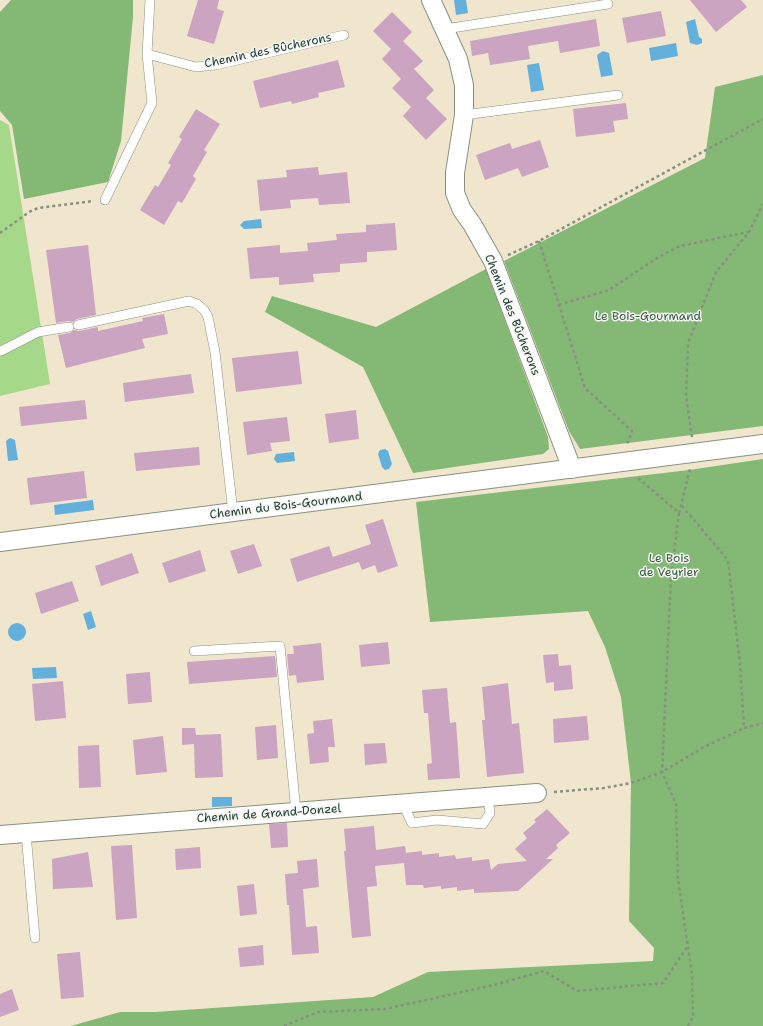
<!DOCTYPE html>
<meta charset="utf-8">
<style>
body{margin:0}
canvas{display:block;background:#f0e5cd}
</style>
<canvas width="763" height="1026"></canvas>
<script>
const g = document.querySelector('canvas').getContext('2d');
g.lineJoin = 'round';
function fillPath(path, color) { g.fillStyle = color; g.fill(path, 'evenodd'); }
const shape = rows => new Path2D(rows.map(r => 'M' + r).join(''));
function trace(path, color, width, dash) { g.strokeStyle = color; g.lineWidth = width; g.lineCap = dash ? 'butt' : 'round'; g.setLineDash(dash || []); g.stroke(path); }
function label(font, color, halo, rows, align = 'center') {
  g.font = font + ' "Shantell Sans",sans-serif'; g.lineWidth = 3; g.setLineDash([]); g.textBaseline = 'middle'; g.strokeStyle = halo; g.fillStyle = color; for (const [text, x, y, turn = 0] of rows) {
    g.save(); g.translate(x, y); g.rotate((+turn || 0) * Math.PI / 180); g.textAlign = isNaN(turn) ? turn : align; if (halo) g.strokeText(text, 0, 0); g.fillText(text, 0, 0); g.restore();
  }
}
const green = shape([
 [0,120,9,125,50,384,0,396]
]);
const forest = shape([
 [11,0,133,0,133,17,121,141,108,182,24,199,12,125,0,111,0,12],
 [763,75,763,426,580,449,569,431,504,261,705,158,715,87],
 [486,269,548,437,549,449,543,454,413,473,363,367,265,312,272,296,376,327],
 [763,459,763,1026,71,1026,120,1012,155,1012,373,997,428,972,653,961,654,948,629,921,631,783,621,697,605,647,588,611,430,622,416,502,689,470]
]);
const water = shape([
 [454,0,466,0,468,13,456,15],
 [695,19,699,37,702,39,702,43,697,45,690,43,686,22],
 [676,43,678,56,651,61,649,48],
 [603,51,609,53,613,75,601,77,597,55],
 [539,63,544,90,531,92,527,65],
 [261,219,262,228,244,229,240,225,244,221],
 [10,438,15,440,18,460,8,461,6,441],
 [385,449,388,451,392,464,389,469,385,470,382,467,378,454,380,450],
 [294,452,295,461,277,463,274,459,276,454],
 [93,500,94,510,55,515,54,505],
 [91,611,96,627,88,630,83,614],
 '8 632a9 9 0 1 1 18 0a9 9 0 1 1-18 0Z',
 [56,667,57,678,33,679,32,668],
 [212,797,232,797,232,806,212,807]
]);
const building = shape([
 [198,0,219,0,217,9,224,11,214,44,187,36],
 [690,0,741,0,747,7,716,32],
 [661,11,666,36,627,43,622,18],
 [392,12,412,32,403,41,423,61,414,69,434,90,426,98,447,119,426,140,403,116,411,107,392,88,401,79,382,59,391,49,373,31],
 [596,19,600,46,560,53,558,41,528,46,530,59,490,65,488,53,472,56,470,41],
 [338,60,345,87,318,93,319,97,292,104,291,101,260,108,253,81],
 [626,103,628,119,613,121,615,132,576,137,573,109],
 [196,109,220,124,204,150,207,152,193,176,196,179,182,203,178,201,164,225,140,210,155,185,158,187,171,165,168,163,182,139,179,137],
 [540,140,549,167,522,177,518,168,485,180,476,155,510,143,512,149],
 [318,167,319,175,347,172,350,203,319,205,318,198,290,200,291,208,260,211,257,180,287,177,286,170],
 [395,223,397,250,367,252,367,262,340,264,340,272,313,274,314,282,279,285,279,277,250,279,247,248,280,245,280,253,308,251,307,243,337,240,336,234,366,232,366,225],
 [88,245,96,315,77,319,73,322,68,321,56,323,46,250],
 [164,314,168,334,142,339,145,348,66,368,58,335,70,333,74,330,79,331,98,327,98,331,143,321,142,318],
 [298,351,302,384,236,392,232,358],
 [191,374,194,393,125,402,123,383],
 [85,400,87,419,21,426,19,407],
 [356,410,359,439,329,443,325,414],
 [287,417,290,441,270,443,272,451,247,455,243,422],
 [199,447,200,465,136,471,134,453],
 [84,471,87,498,30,505,27,478],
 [383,519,398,566,378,573,375,565,362,570,359,562,297,582,290,559,329,546,333,557,371,544,365,525],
 [254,544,262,566,238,574,230,551],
 [200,550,206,571,169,583,162,563],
 [132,553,139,573,101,586,95,566],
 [72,581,79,601,41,614,35,593],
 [388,642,390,664,361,667,359,645],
 [321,643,324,680,297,683,296,675,289,676,287,654,294,654,293,646],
 [558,654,559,666,571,665,573,689,554,691,554,682,546,683,543,655],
 [275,656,277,677,189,684,187,662],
 [150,672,152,702,128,704,126,674],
 [63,681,66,718,35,721,32,684],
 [508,683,512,724,519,723,524,773,487,777,482,720,485,720,482,687],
 [447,688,450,723,456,722,460,778,428,780,427,764,432,763,428,713,424,713,422,690],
 [587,716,589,740,554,743,553,719],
 [332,719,335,747,328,747,329,762,310,764,307,734,314,733,313,721],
 [276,725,278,758,257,760,255,727],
 [182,728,195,728,196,735,221,734,223,777,195,778,194,744,182,745],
 [163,736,167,772,136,775,133,740],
 [385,743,387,763,365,765,364,744],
 [99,745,101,787,79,788,78,746],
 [547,809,570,833,556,845,558,848,546,859,553,859,518,891,474,893,474,889,457,891,457,887,441,889,441,886,424,888,423,885,406,885,404,863,375,866,377,886,367,887,371,936,352,938,344,851,346,851,344,829,374,826,376,850,405,846,406,853,422,851,422,855,439,853,439,857,455,855,456,859,472,857,472,861,489,859,491,870,498,864,527,861,515,849,527,838,523,833,536,822,534,820],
 [287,823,288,847,271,848,269,824],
 [132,845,137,918,116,920,111,846],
 [200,847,201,868,176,870,175,849],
 [88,852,93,887,53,889,52,859],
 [317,859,319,887,303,889,306,927,317,926,319,953,292,955,289,905,287,905,285,874,298,873,297,861],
 [254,884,257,914,240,916,237,886],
 [263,945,264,965,240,967,238,948],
 [80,952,84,997,61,999,57,954],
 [12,989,19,1010,0,1017,0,994]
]);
const path = shape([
 [0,233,29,212,38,208,93,201],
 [539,241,585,388,632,431,627,444],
 [508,255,539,241,763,119],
 [559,305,609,290,660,256,680,246,748,232],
 [692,437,686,396,688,343,716,272,749,232,763,204],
 [638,478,679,513,671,577,662,772,676,804,678,879,692,975,693,1017,688,1026],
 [682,506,728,560,740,664,744,728],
 [679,513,690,469],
 [554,792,604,788,631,783,662,772,704,747,744,728,763,723],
 [284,1026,318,1012,385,1009,494,985,544,971,577,991,663,983,687,947]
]);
const lane = shape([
 [445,29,608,4],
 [147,54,196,67,216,65,344,35],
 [464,115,618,95],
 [105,200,152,103,147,54,150,0],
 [78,325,189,301,197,304,204,310,208,317,215,352,233,513],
 [1,351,38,332,69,327],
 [194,651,280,646,296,812],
 [403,804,412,823,437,820,483,824,490,813,488,797],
 [26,833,35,938]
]);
const street = shape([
 [431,0,458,59,464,85,464,115,455,173,455,193,462,210,472,224,493,261,572,469],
 [0,542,763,444],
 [0,835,537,793]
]);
const streetNames = [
 ["Chemin des Bûcherons",268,51,-12],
 ["Chemin des Bûcherons",512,315,68],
 ["Chemin du Bois-Gourmand",286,506,-7],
 ["Chemin de Grand-Donzel",269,814,-4]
];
const parkNames = [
 ["Le Bois-Gourmand",648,317],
 ["Le Bois",669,559],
 ["de Veyrier",669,573]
];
fillPath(green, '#a5d989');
fillPath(forest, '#84b975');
fillPath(water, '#63b0dc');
fillPath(building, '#caa4c1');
trace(lane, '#889180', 10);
trace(street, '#889180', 20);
trace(path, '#889180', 2.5, [3, 3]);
trace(lane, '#fff', 9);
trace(street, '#fff', 18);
label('12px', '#1f3d34', '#f6f6f2', streetNames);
label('12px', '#3a5c45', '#f6f6f2', parkNames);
</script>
